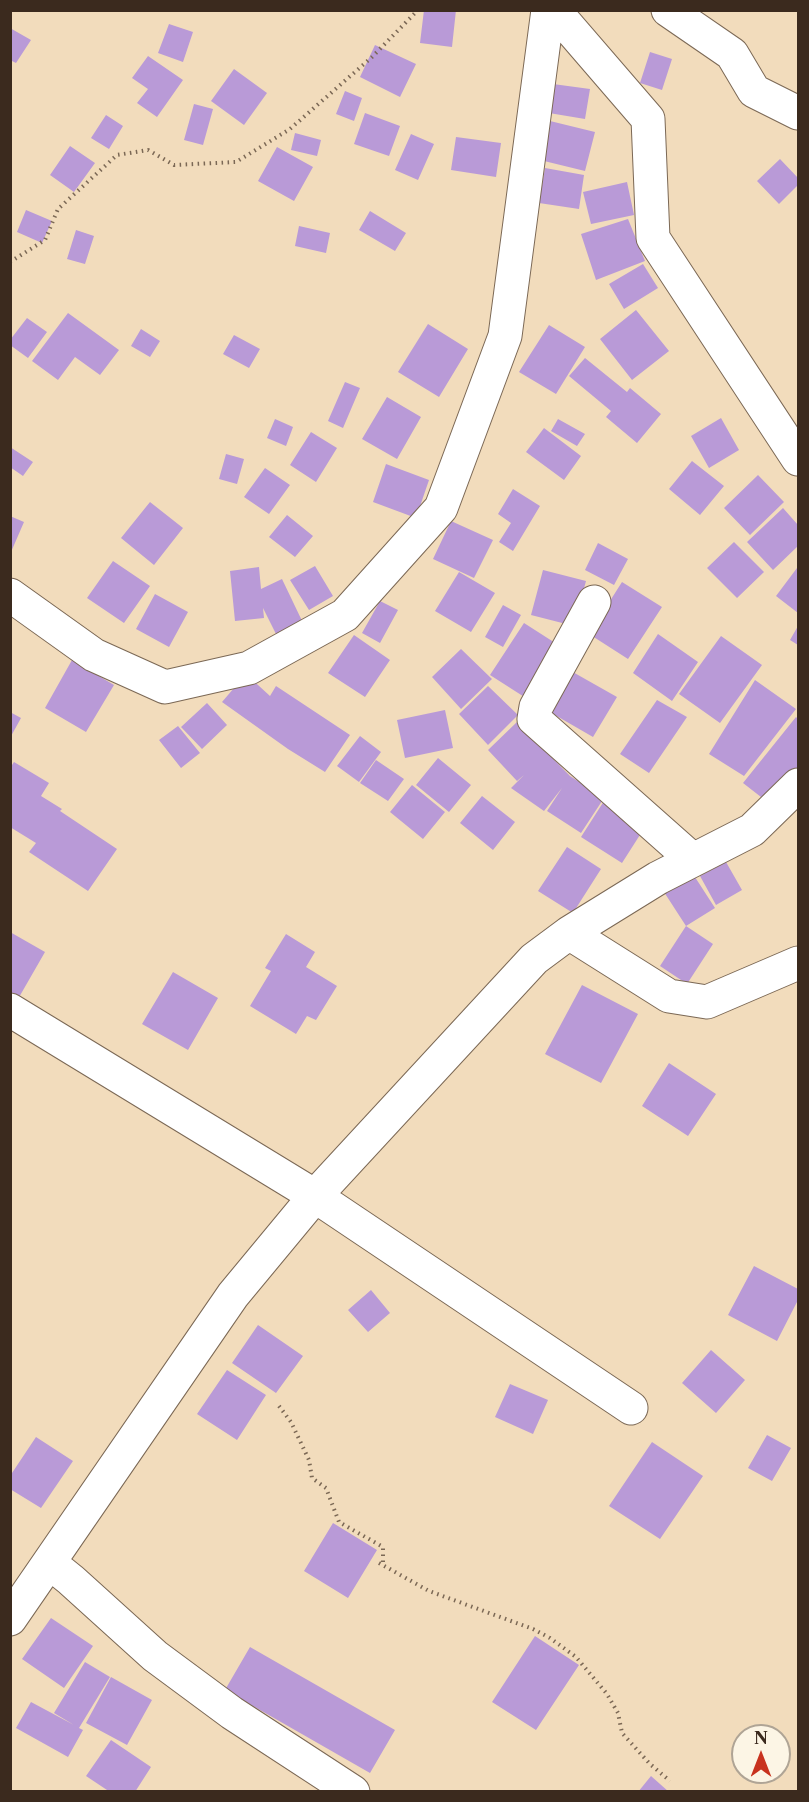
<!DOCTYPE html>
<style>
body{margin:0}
#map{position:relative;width:809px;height:1802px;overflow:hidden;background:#f2dcbc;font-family:"Libre Caslon Text",serif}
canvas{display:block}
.frame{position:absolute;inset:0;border:12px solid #3b2a1e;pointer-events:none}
.north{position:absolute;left:731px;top:1724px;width:60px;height:60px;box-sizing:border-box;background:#fcf5e5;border:2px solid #afa495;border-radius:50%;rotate:0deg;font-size:16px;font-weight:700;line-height:24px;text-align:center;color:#3b2a1e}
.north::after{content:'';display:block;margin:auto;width:21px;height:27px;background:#c8321e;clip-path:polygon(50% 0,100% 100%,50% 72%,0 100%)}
</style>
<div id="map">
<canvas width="809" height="1802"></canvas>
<div class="frame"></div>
<div class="north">N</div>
</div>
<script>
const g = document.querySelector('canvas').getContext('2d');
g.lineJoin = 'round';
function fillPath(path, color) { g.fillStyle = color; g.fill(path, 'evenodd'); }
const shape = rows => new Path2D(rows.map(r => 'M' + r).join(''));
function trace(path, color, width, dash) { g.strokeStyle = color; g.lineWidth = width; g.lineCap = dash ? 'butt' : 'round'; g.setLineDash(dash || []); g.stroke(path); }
const building = shape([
 [424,10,456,10,452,47,420,43],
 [169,24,193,32,183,62,158,53],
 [10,28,31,40,16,63,10,60],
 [375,45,416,64,400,97,360,77],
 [650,52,672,59,662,90,640,83],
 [148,56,183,80,157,117,137,103,148,89,132,78],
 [234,69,267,93,244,125,211,101],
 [553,84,590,89,585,119,549,113],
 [345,91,362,98,354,121,336,114],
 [194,104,213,109,203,145,184,140],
 [365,113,400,126,389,156,354,144],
 [106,115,123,126,109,149,91,138],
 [550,121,595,132,585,171,540,160],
 [295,133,321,140,317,156,291,150],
 [411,134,434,144,418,180,395,170],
 [456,137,501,143,496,177,451,170],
 [70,146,95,163,74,192,50,175],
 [277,147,313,167,294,201,258,181],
 [780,159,798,178,798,185,779,204,757,181],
 [545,168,584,175,579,209,539,203],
 [627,182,634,215,591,224,583,192],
 [26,210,52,221,42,243,17,232],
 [370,211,406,233,395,251,359,230],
 [628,219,645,261,596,280,581,234],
 [299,226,330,233,326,253,295,246],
 [76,230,94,236,85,264,67,259],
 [643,264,658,288,624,309,609,284],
 [636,310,669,351,632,380,600,339],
 [68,313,119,350,100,375,75,357,58,380,32,361],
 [27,318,47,332,28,358,10,345,10,340],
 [428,324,468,349,439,397,398,372],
 [549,325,585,347,556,394,519,372],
 [141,329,160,341,150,357,131,346],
 [234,335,260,349,249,368,223,354],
 [585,358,627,392,630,388,661,414,637,443,606,417,611,411,569,376],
 [345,382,360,388,343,428,328,421],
 [387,397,421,417,397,459,362,439],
 [721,418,739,450,709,468,691,436],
 [275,419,293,427,286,446,267,438],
 [558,419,585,434,577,446,551,431],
 [544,428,581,456,564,480,526,452],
 [311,432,337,448,316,482,290,465],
 [10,447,33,462,23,476,10,467],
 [226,454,244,459,237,484,219,479],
 [692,461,724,486,700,515,669,489],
 [386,464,429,480,416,518,373,502],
 [265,468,290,485,269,514,244,497],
 [758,475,784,502,750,535,724,508],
 [513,489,540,506,513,551,499,542,511,523,498,514],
 [150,502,183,528,154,565,121,538],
 [783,508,798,525,798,546,773,570,747,542],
 [287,515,313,536,295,557,269,537],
 [10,516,24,522,11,552,10,552],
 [451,521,493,540,474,578,433,559],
 [734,542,764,572,737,598,707,568],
 [598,543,628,559,614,585,585,570],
 [113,561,150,586,124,623,87,598],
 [315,566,333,596,309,610,290,580],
 [259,567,261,589,282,579,304,625,278,638,263,608,264,618,235,621,230,571],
 [797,568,798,569,798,613,776,596],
 [543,570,586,581,574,626,531,615],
 [459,572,495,593,471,632,435,611],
 [622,582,662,607,628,659,589,634],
 [155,594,188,612,169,647,136,629],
 [380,601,398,610,380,643,362,633],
 [503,605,521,615,503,647,485,637],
 [524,623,563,648,529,700,490,675],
 [798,626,798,645,790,640],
 [658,634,698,662,672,701,633,673],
 [354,635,390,660,365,697,328,673],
 [721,636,762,665,720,723,679,694],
 [461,649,492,679,461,709,432,677],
 [72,660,114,685,86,732,45,708],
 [571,671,617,697,593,737,548,711],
 [246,674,270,696,276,686,350,735,325,772,288,749,222,702],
 [755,680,796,709,744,776,709,754],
 [488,686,518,715,488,745,459,714],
 [657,700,687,717,649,773,620,754],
 [207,703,227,725,202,749,181,727],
 [445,710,453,748,405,758,397,720],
 [10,712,21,718,10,738],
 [796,717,798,719,798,768,770,804,743,783],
 [517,722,570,776,604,798,581,833,547,811,562,788,544,811,511,788,524,775,517,781,488,750],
 [178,726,200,753,181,768,159,740],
 [360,736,381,752,359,782,337,766],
 [438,758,471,785,449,812,416,785],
 [376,760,404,779,388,801,360,783],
 [14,762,49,783,41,796,62,809,60,811,117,849,88,891,29,852,36,843,10,827,10,768],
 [412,785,445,812,423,839,390,812],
 [482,796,515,822,493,850,460,823],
 [604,801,645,827,622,863,581,837],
 [567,847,601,869,573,913,538,891],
 [726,862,742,890,716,905,700,876],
 [693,874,715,908,686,926,664,892],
 [686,926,713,944,687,984,660,966],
 [10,932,45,952,18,999,10,994],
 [286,934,315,952,306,967,337,986,316,1020,307,1016,296,1034,250,1006,271,971,265,968],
 [173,972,218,998,188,1050,142,1024],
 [582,985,638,1014,601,1083,545,1054],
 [669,1063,716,1094,688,1136,642,1106],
 [754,1266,798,1289,798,1300,777,1341,728,1315],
 [371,1290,390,1313,368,1332,348,1310],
 [258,1325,303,1356,276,1393,232,1363],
 [711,1350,745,1380,716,1413,682,1383],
 [227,1370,266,1395,237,1440,197,1414],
 [510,1384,548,1400,533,1434,495,1417],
 [767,1435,791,1448,772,1481,748,1468],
 [36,1437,73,1461,41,1508,10,1489,10,1476],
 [652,1442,703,1476,660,1539,609,1506],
 [333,1523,377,1550,348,1598,304,1571],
 [51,1618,93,1646,64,1688,22,1659],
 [535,1636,579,1665,536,1730,492,1702],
 [250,1647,395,1730,370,1773,225,1690],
 [85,1662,110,1677,79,1728,83,1730,68,1757,16,1728,31,1702,74,1725,54,1713],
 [111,1677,152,1700,127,1745,86,1723],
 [111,1740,151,1767,135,1792,110,1792,86,1776],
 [651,1776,669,1792,638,1792]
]);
const path = shape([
 [10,262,45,240,58,209,117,155,148,150,174,165,236,162,290,129,372,57,418,10],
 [279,1406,291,1422,309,1460,312,1478,326,1488,339,1522,383,1547,383,1565],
 [379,1563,429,1591,533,1629,550,1638,576,1657,607,1694,618,1713,622,1733,650,1764,670,1781]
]);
const minor = shape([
 [554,10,648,119,653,238,798,459],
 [668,10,732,54,754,91,798,113],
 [10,595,94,655,165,687,249,668,345,615,441,508,505,336,548,10],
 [594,602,536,707,534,719,693,860],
 [569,933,658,878,752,830,798,785],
 [10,1010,315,1196,631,1408],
 [50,1563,71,1580,155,1656,232,1713,353,1792],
 [10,1619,233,1295,315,1196,534,959,569,933,669,996,707,1002,798,963]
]);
fillPath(building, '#b99ad7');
trace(minor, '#7b6855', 35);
trace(path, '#7b6855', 4, [1.5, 4.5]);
trace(minor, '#fff', 33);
</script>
